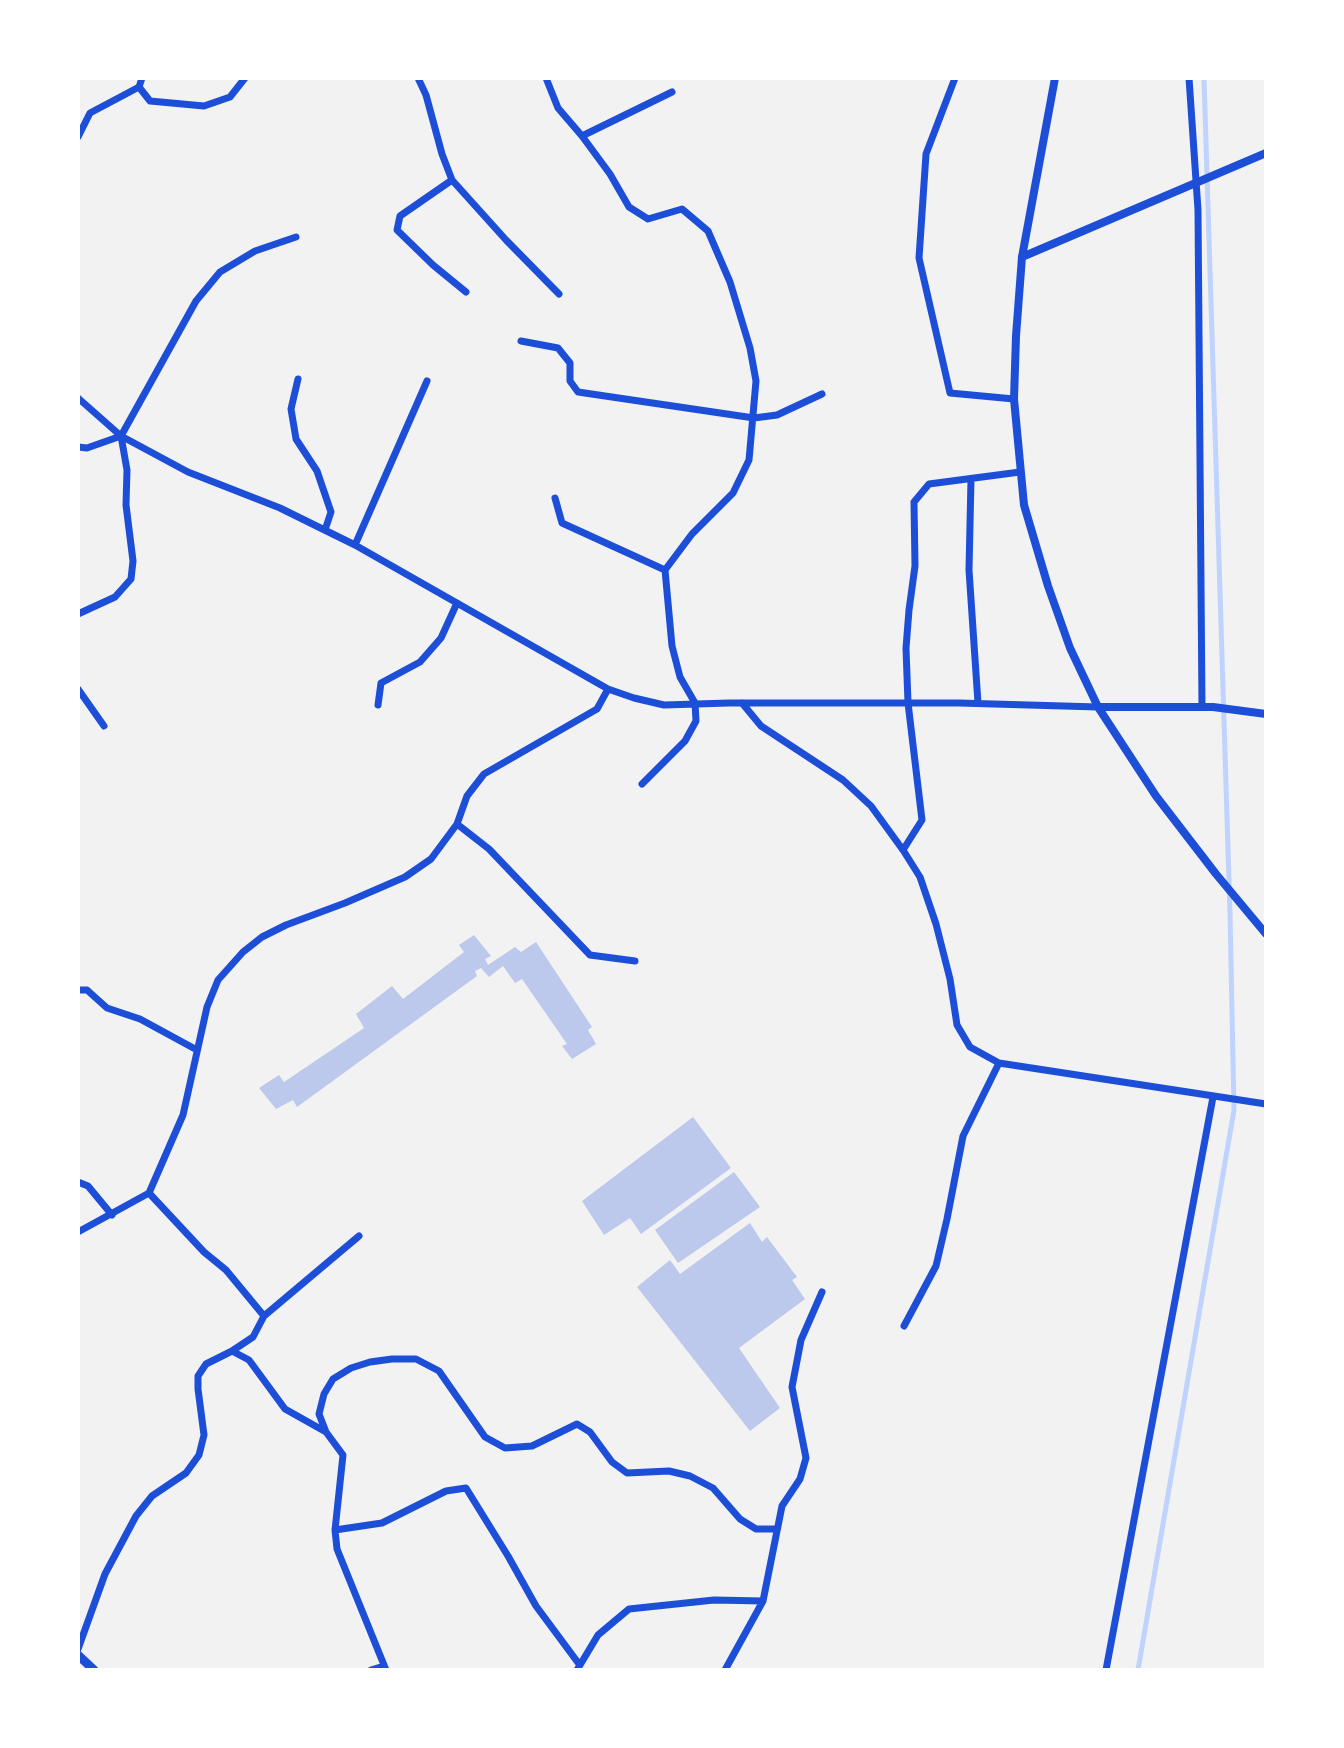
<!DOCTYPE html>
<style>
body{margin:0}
#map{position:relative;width:1344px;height:1748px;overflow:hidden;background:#f2f2f2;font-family:"IBM Plex Sans",sans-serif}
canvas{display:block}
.frame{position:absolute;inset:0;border:80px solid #fff;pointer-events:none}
</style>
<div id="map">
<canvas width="1344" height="1748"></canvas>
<div class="frame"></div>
</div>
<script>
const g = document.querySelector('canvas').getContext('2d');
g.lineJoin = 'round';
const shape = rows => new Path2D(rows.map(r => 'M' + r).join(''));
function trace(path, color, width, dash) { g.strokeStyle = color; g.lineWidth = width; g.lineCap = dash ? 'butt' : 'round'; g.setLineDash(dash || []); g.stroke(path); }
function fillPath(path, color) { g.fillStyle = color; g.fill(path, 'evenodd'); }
const stream = shape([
 [1138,1670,1234,1110,1230,913,1204,78]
]);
const building = shape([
 [474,935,491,956,485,959,488,965,515,947,521,952,536,942,592,1027,588,1030,596,1044,572,1059,562,1046,567,1044,522,979,515,983,503,966,489,977,481,968,475,971,477,976,297,1107,293,1100,276,1109,259,1088,279,1075,284,1082,364,1028,356,1014,392,986,403,999,464,952,459,945],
 [693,1117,731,1168,641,1234,630,1218,604,1235,582,1201],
 [734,1172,760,1207,678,1263,655,1230],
 [750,1223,762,1242,767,1237,797,1277,792,1280,805,1299,739,1348,780,1408,750,1431,637,1287,670,1260,680,1274]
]);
const minor = shape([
 [418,78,426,95,442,154,452,180,506,240,559,294],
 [546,78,558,108,582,136,610,174,629,207,648,219,682,209,708,231,730,282,750,348,756,381,749,460,733,493,692,534,665,570,672,646,680,677,695,703,696,721,685,741,642,784],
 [955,78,926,154,919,258,950,393,1014,399],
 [1189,78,1198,210,1202,707],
 [139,87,150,101,204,106,230,97,245,78],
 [582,136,672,92],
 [78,137,90,113,139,87,142,78],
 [452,180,400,216,397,230,433,265,466,292],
 [521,341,558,348,570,363,570,381,578,392,754,418,777,415,822,394],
 [298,379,291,409,296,439,317,471,331,512,325,530],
 [78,398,121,436,188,472,280,508,355,545,608,689,634,698,664,705,729,703,959,703,1098,707],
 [78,447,87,448,121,436],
 [971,479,969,570,978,703],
 [555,498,562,523,665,570],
 [355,545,427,381],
 [78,614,115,597,131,579,133,561,126,505,127,470,121,436,196,301,220,272,255,251,296,237],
 [78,689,104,726],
 [742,703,761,726,843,780,871,806,903,850,920,877,936,924,950,979,957,1025,970,1047,999,1063,1266,1104],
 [378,705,381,683,420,662,441,638,457,603],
 [457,824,489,849,590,955,635,961],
 [903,850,922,820,908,703,906,648,909,610,915,566,914,502,929,484,1020,472],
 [78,990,87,990,107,1008,140,1019,197,1050],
 [78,1182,88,1186,112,1215],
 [149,1193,204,1252,226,1270,264,1316],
 [78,1232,149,1193,183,1115,207,1007,218,980,243,952,262,937,286,925,345,903,405,877,431,859,457,824,467,796,484,774,597,709,608,689],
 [904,1326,936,1266,947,1219,963,1136,999,1063],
 [232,1351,253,1337,264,1316,359,1236],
 [326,1432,319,1414,324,1394,333,1379,351,1368,370,1362,392,1359,416,1359,439,1371,485,1437,505,1448,532,1446,577,1424,590,1432,612,1462,627,1473,669,1471,690,1476,713,1488,740,1519,756,1529,777,1529],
 [335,1530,382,1523,446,1491,466,1488,508,1556,536,1606,579,1664],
 [78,1649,105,1574,136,1516,152,1496,186,1473,199,1455,204,1435,198,1389,198,1376,206,1364,232,1351,249,1360,285,1409,326,1432,343,1455,335,1530,337,1549,386,1670],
 [371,1670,384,1666],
 [577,1670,598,1635,629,1609,714,1600,763,1601],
 [725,1670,763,1601,782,1506,800,1479,806,1458,792,1387,801,1340,822,1292],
 [1106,1670,1213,1097]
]);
const tertiary = shape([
 [1055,78,1022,257,1016,336,1014,399,1024,505,1048,586,1070,648,1098,707,1156,796,1216,874,1266,934],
 [1022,257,1266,153],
 [1098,707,1213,707,1266,714]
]);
const secondary = shape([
 [78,1655,94,1670]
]);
trace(stream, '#bfd3fe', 5);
fillPath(building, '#bdc9ec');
trace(minor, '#1d4ed8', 7);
trace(tertiary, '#1d4ed8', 8);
trace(secondary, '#1d4ed8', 9);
</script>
